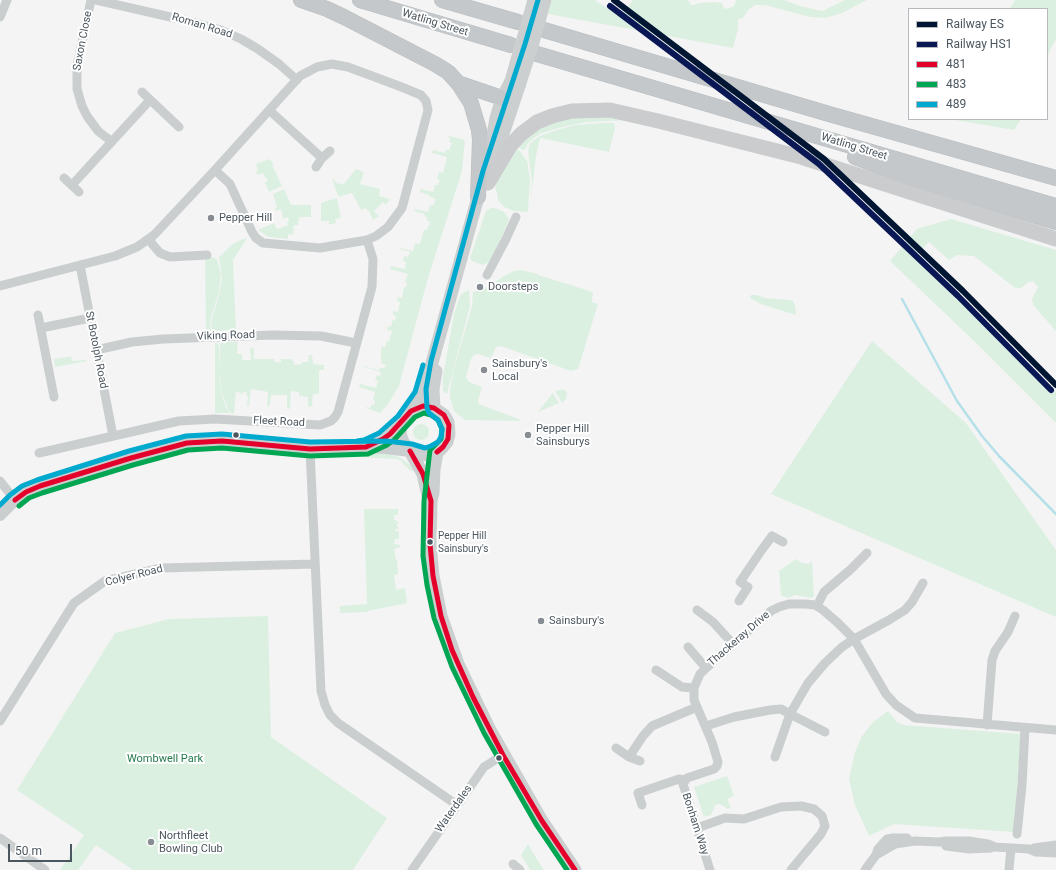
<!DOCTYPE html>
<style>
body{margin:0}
#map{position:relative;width:1056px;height:870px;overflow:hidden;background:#f4f4f4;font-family:Roboto,sans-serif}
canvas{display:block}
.legend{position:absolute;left:908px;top:8px;width:140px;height:112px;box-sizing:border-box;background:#fff;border:1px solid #b7bbbf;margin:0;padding:5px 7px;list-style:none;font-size:12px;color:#4c565e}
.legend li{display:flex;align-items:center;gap:8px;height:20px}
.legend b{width:20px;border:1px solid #b7bbbf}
.scale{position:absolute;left:8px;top:844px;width:64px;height:18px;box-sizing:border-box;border:2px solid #4c565e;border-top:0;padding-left:5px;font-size:12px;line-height:14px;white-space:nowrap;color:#4c565e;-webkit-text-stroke:3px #fff;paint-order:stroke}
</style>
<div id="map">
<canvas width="1056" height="870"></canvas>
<ul class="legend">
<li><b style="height:5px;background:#011633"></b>Railway ES</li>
<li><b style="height:5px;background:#091855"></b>Railway HS1</li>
<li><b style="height:5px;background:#e4002b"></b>481</li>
<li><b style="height:5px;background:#00a651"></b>483</li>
<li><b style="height:5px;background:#00a9ce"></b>489</li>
</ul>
<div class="scale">50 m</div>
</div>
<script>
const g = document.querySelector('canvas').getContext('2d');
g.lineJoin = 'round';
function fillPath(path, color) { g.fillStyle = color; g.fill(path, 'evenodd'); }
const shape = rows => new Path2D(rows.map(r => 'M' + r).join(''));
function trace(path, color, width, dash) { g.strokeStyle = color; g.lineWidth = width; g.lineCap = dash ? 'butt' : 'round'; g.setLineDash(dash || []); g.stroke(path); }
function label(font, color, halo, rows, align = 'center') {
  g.font = font + ' Roboto,sans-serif'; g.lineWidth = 4; g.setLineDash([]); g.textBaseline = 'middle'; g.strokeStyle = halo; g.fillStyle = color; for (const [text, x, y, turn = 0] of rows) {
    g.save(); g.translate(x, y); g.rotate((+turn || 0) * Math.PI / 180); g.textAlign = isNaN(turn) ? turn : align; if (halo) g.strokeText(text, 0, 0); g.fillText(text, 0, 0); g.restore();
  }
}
const green = shape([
 [552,0,595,0,617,15,623,14,633,0,688,0,691,5,694,5,699,3,714,2,722,3,724,9,733,7,737,0,784,0,800,6,822,11,845,0,867,0,842,13,825,18,810,17,765,5,755,5,748,10,743,18,738,19,738,29,733,48,548,14],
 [1015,0,1056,0,1056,39,1050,50,1047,58,1047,9,1010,9],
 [580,114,631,120,587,122,566,126,539,134,528,143,526,148,524,150,521,149,518,144,528,132],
 [949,119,1021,119,1014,130],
 [602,123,614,123,615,128,609,152,540,138,536,156,531,199,532,180,528,152,530,143,540,136,557,130,575,125],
 [446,135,465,140,462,171,428,278,399,386,388,404,380,413,366,408,367,407,371,408,371,405,374,405,375,401,373,400,375,392,359,387,360,384,376,388,378,381,375,380,377,375,380,376,381,372,364,367,363,366,379,370,380,368,384,368,386,365,381,363,382,361,381,360,381,349,382,346,385,347,387,341,389,341,392,331,387,330,388,327,392,325,392,320,395,321,396,316,393,315,393,311,398,312,400,302,397,301,398,297,402,298,404,287,406,287,407,283,405,282,408,274,390,269,391,266,405,269,406,262,403,261,404,256,408,257,410,252,400,249,400,248,413,251,415,243,420,244,424,230,428,229,428,225,429,226,430,222,427,221,427,217,424,216,425,214,414,211,415,209,428,212,430,205,434,205,435,199,429,196,429,195,420,192,421,189,433,192,435,185,438,185,440,180,437,179,439,172,443,173,447,157,432,153,433,150,445,153,446,150,449,150,452,143,449,142,450,138],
 [513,146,520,151,525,159,527,160,530,180,528,211,526,212,514,211,504,207,498,200,497,192,495,188,498,178],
 [269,159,274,164,272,165,282,186,269,192,265,182,268,181,266,177,265,178,263,173,258,175,255,172,258,171,256,164],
 [356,169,364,172,360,184,380,189,379,196,390,199,386,205,383,202,374,211,379,216,373,220,369,211,368,211,366,208,361,210,352,193,339,197,336,191,332,178,338,184,340,183,343,185],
 [284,189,291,205,311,205,311,217,301,217,299,218,298,225,294,225,293,235,288,234,288,239,268,237,258,230,274,223,277,229,288,225,287,222,289,221,288,217,283,219,281,209,276,211,275,208,277,207,273,194],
 [337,198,341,218,335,219,336,223,332,224,329,224,329,221,321,221,321,203],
 [491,208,495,208,504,212,508,217,509,220,499,244,489,262,483,265,472,261,470,258,486,211],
 [951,219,1056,250,1056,331,1033,305,1032,299,1038,287,1033,281,1029,282,1021,288,1015,288,974,256,957,255,949,260,929,242,915,257,1012,348,1056,392,1056,423,974,341,890,261,917,229],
 [246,238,247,238,233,260,236,330,212,331,211,321,219,295,222,279,219,257,234,243],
 [212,257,217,259,221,275,219,292,210,320,211,331,206,331,205,258],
 [521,270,538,274,538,275,593,292,592,302,598,304,578,369,571,371,501,346,496,347,491,358,478,354,474,355,471,359,466,377,469,382,482,387,478,401,479,404,521,420,518,421,465,420,454,411,450,398,450,390,453,372,472,306,473,292,484,289,506,275,514,271],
 [469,290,470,306,447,394,443,391,443,376,454,314,460,296,463,293],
 [751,295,757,295,765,298,790,300,793,301,795,306,796,315,761,304,750,298],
 [872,341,966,423,1056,550,1056,617,771,494],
 [221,342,238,342,237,354,242,354,242,360,251,360,250,349,254,348,254,359,274,359,274,362,281,362,281,359,292,359,292,361,294,361,294,365,302,364,302,362,308,362,309,355,312,355,313,364,324,365,324,370,319,370,319,394,313,394,312,406,308,407,308,397,299,396,299,392,291,391,290,409,287,408,287,395,271,395,270,405,267,407,268,392,251,389,249,406,247,405,248,396,246,395,247,392,243,392,243,394,241,394,241,393,236,392,234,414,231,413,229,411,229,413,215,413,215,343,217,343,219,346,219,380,223,398,226,407,229,411,222,393,219,376,220,344],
 [74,356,71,357,72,361,86,360,87,361,55,367,54,359],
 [559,390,565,390,567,393,566,399,562,403,555,391],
 [553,393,559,403,538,412,552,394],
 '413 432a8 8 0 1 1 16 0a8 8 0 1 1-16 0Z',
 [376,453,390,454,401,458,416,470,411,471,402,463,402,461,397,459,359,457,359,454],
 [365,509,398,509,398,515,394,515,394,520,396,520,396,522,399,522,397,524,397,527,399,528,395,530,395,531,399,532,399,539,395,539,394,544,400,545,400,547,394,549,396,560,397,560,398,574,394,575,396,590,405,588,407,603,368,611,368,612,340,613,340,606,367,604,364,511],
 [796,559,802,563,808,564,812,561,814,596,811,598,795,595,788,598,781,595,779,571],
 [268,616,271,737,387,818,353,870,133,870,96,845,78,870,60,870,84,835,17,790,115,633,169,619],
 [888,711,897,722,904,725,1021,734,1014,832,894,824,869,836,855,805,849,779,855,752,862,736,873,722],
 [727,776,734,796,727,799,731,808,728,809,720,804,715,805,711,815,704,817,694,787],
 [520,795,569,870,564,870,518,796],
 [528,844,533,853,544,870,530,870,521,855]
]);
const stream = shape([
 [902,299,957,401,982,436,999,456,1056,514]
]);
const minor = shape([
 [91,0,77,66,77,89,82,106,87,116,98,131,111,141],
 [96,0,188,21,221,30,241,39,258,49,279,64,297,80],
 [0,17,7,0],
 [332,64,348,67,399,86,421,95,426,101,428,110,427,114,402,208,388,227,376,236,367,240,320,248,263,243,256,238,252,232,230,184,215,170,300,76,317,67,332,64],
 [142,92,179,127],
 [269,110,322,158],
 [316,167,322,158,330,151],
 [64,178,79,192],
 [72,185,150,100],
 [149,239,153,245,160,253,170,257,207,255],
 [80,265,113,436],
 [487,275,506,239,516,217],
 [0,286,115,256,137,247,154,235,215,170],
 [38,315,54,397],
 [41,328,90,318],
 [96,350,132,342,163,339,273,335,321,336,356,343],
 [310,449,321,691,325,705,330,715,338,723,457,805],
 [39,453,179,421,215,419,320,425,331,421,335,417,338,412,372,287,373,259,367,240],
 [0,481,15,500],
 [739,601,748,587,740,582,761,551,772,536,783,542],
 [817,606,824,592,850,570,867,553],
 [697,610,713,622,733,644],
 [688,647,706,668],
 [656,670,682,687,694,688],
 [0,721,74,603,105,581,161,568,315,564],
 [987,725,992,660,995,651,1008,632,1015,616],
 [706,726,734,717,770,710,781,709,790,714,808,683,825,663,842,647,854,639,889,620,905,610,912,602,923,583],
 [616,748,629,757,640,761],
 [629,757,643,736,652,726,697,707],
 [775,757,790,714,825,732],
 [642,805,638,793,679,779,685,780],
 [697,828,725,818,744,819,781,807,801,806,814,809,822,816,825,826,821,834,791,870],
 [1017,834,1022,785,1025,728],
 [0,838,45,870],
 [946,846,969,849,991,848],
 [1034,848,1056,845],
 [876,855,895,844,915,841,940,842,946,841,969,841,988,844,995,847,1029,849,1036,852,1056,853],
 [513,864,520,870],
 [412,870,484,767,503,755],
 [710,870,683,784,687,778,714,769,717,766,718,762,712,742,694,700,694,688,700,674,706,668,771,611,779,607,789,604,806,604,815,605,823,610,838,623,854,639,886,694,896,705,915,718,1056,730],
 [865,870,876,855,878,849,887,839,893,838,907,838],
 [1009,870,1011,848]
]);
const tertiary = shape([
 [369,446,383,439,403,421],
 [0,515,15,500,26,492,40,486,131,458,187,443,222,441,310,449,366,447,386,448,410,451]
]);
const secondary = shape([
 [495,158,519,86],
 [434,408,433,389,436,371],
 [409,412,416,408,426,406,434,408,444,415,448,422,449,434,447,442,440,450,430,455,415,454,408,449,403,442,400,434,401,426,404,418,421,395,427,381,478,197,490,153,496,118,502,98,511,81],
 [410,451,423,474,428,496],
 [437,452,434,469,433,493,431,501,430,544,433,576,441,616,458,664,490,730,542,821,575,870]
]);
const primary = shape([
 [488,183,510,146,521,134,537,122,552,116,572,111,610,110,658,121,801,157,1056,239]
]);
const trunk = shape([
 [301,0,327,9,344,17,435,64,448,72,458,83,471,103,479,130,480,140,478,197],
 [360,0,511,45],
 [442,0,518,22],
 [544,30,829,114,1056,178],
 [537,54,1056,206],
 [458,83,502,98],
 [855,157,907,177,1056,222]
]);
const secondaryBridge = shape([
 [511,81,534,0],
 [519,86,532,46,545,0]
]);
const bus1 = shape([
 [410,451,423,474,431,501,430,544,433,576,441,616,452,650,473,697,503,755,542,821,575,870],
 [15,500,26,492,40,486,131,458,187,443,222,441,310,449,366,447,383,439,390,434,411,411,423,406,434,408,444,415,449,425,448,439,443,447,437,452]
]);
const bus2 = shape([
 [19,506,29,498,42,493,133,465,188,450,222,448,310,456,368,454,387,445,394,440,415,417,424,413,431,415,438,420,442,429,441,439,430,450,424,501,423,556,427,585,434,618,452,667,484,733,536,824,567,870]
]);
const bus3 = shape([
 [357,441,364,440,379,433,398,416,415,392,423,365],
 [0,505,10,495,22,486,37,480,129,451,186,436,222,434,310,442,386,441,412,444,425,448,431,446,438,442,441,437,442,429,438,420,429,413,427,408,426,389,431,361,483,171,525,44,538,0]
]);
const rail1 = shape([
 [614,0,824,159,963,291,1056,385]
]);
const rail2 = shape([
 [610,6,819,164,958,296,1051,390]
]);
const markers = [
 [211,218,4,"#878d92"],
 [480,287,4,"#878d92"],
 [484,370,4,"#878d92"],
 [236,435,3.5,"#4c565e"],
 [528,435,4,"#878d92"],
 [430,542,3.5,"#4c565e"],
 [541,621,4,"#878d92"],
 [499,758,3.5,"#4c565e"],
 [151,842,4,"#878d92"]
];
const busNames = [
 ["Pepper Hill",438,536],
 ["Sainsbury's",438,549]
];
const streetNames = [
 ["Watling Street",435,23,17],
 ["Roman Road",202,26,17],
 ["Saxon Close",83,41,-79],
 ["Watling Street",854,147,17],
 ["Viking Road",226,336,-2],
 ["St Botolph Road",96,350,79],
 ["Fleet Road",279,422,3],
 ["Colyer Road",134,576,-14],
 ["Thackeray Drive",739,639,-41],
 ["Waterdales",454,809,-55],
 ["Bonham Way",695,824,72]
];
const poiNames = [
 ["Pepper Hill",219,218],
 ["Doorsteps",488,287],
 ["Sainsbury's",492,364],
 ["Local",492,377],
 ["Pepper Hill",536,429],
 ["Sainsburys",536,442],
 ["Sainsbury's",549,621],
 ["Northfleet",159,836],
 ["Bowling Club",159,849]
];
const parkNames = [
 ["Wombwell Park",165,759]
];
fillPath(green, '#dcf0e2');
trace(stream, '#b5e0e9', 2.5);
trace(trunk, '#babec2', 16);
trace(minor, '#cbcecf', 9);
trace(tertiary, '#cbcecf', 12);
trace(secondary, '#cccfd0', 13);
trace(primary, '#caccce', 15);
trace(trunk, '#c4c8ca', 15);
trace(secondaryBridge, '#cccfd0', 13);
trace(bus1, '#e4002b', 5);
trace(bus2, '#00a651', 5);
trace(bus3, '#00a9ce', 5);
trace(rail1, '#011633', 6);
trace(rail2, '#091855', 6);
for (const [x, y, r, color] of markers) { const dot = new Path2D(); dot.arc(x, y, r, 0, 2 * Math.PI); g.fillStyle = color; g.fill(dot); trace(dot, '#fff', 1.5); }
label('10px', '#4c565e', '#fff', busNames, 'left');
label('11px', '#4c565e', '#fff', streetNames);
label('11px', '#4c565e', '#fff', poiNames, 'left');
label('11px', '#23794b', '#fff', parkNames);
</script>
